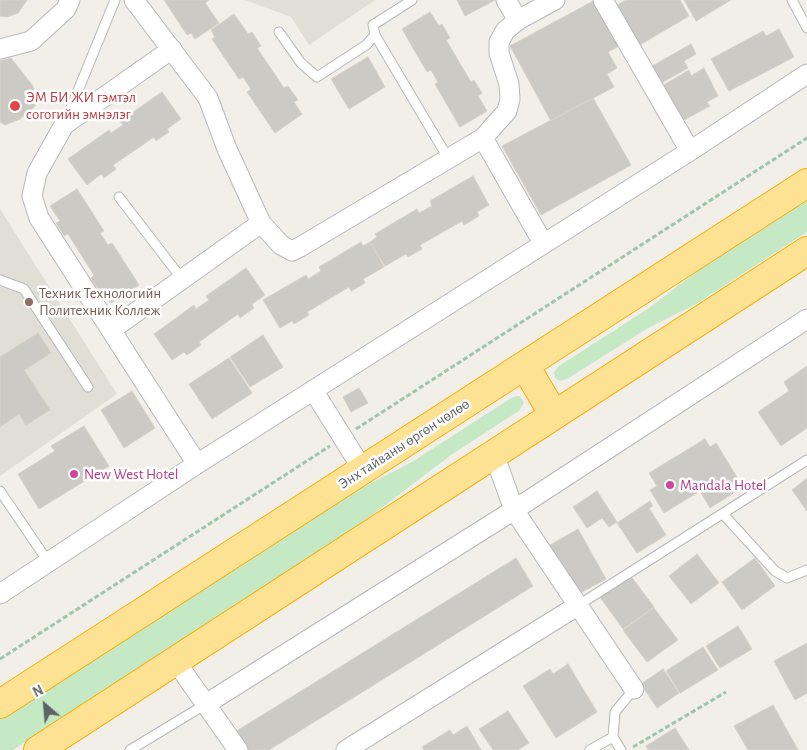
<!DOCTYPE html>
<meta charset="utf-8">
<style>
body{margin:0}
#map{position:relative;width:807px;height:750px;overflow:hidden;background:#f1efe8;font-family:"Alegreya Sans",sans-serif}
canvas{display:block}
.north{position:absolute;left:20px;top:680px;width:50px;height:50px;-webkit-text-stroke:4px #fff;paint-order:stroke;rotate:333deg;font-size:14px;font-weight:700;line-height:20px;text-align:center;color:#5f6368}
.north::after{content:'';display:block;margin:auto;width:18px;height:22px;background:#5f6368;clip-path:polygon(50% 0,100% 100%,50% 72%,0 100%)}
</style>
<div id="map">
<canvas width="807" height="750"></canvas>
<div class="north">N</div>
</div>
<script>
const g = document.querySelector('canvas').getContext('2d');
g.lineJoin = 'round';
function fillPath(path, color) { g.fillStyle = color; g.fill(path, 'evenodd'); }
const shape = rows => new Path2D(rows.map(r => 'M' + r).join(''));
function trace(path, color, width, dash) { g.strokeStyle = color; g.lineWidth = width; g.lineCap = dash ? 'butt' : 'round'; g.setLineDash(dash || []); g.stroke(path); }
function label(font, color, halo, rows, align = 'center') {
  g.font = font + ' "Alegreya Sans",sans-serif'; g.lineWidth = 5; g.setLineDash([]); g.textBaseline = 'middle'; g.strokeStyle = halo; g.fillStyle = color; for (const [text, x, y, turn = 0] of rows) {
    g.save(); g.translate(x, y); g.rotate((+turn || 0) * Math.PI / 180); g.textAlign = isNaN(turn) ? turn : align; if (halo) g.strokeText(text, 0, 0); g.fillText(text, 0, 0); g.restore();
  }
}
const education = shape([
 [245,0,375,0,309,45,291,17],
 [0,209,117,394,0,476]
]);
const green = shape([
 [807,198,807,232,696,304,648,328,567,379,560,381,555,378,554,372,559,366,649,308,717,256],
 [519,396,524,402,520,410,451,455,367,519,13,750,0,750,0,719,350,494,412,462,513,397]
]);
const building = shape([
 [0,0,27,0,18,13,7,17,0,16,0,0],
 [164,0,209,0,205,3,219,23,195,39,191,33,187,35,164,0],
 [457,0,495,0,465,16,457,0],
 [595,0,625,43,608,52,617,68,607,74,614,87,551,121,510,46,595,0],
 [626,0,680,0,689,16,638,46,615,6,626,0],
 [684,0,731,0,696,21,684,0],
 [430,12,439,26,442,24,450,38,446,40,471,82,474,80,482,93,478,96,487,111,460,127,435,84,438,82,431,70,427,72,402,29,430,12],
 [234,14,248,34,252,32,261,46,257,48,284,88,288,86,298,100,294,102,302,114,275,133,247,92,251,89,243,77,239,79,212,39,215,37,211,30,234,14],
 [779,29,794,57,729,91,711,59,763,31,766,36,779,29],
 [691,44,696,54,684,61,688,68,656,86,647,69,691,44],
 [368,57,385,87,349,109,331,79,368,57],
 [11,58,33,86,36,105,20,119,5,125,0,122,0,61,11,58],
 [704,68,718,96,707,102,710,106,682,121,662,86,689,70,691,76,704,68],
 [162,92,181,119,167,129,169,132,156,141,154,137,113,165,116,169,104,178,101,174,87,185,68,159,109,130,111,133,123,125,120,121,162,92],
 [593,98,631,165,541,215,502,146,593,98],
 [473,176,489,205,477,212,479,216,464,225,462,221,420,245,422,249,408,257,406,254,385,266,370,242,377,237,375,234,417,209,419,213,432,206,430,201,473,176],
 [77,189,104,231,100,233,108,245,112,243,139,285,111,303,102,289,99,291,91,278,94,275,68,234,64,236,56,223,60,221,50,206,77,189],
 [361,242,363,246,370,242,384,267,363,279,365,283,351,291,349,287,307,312,309,315,294,324,292,321,280,328,263,300,306,275,308,279,321,271,319,267,361,242],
 [246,268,265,295,252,304,254,308,240,318,238,314,199,342,201,345,187,355,184,352,172,360,154,334,194,305,196,309,209,300,206,296,246,268],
 [38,333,51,353,24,370,50,410,26,425,19,414,0,427,0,357,38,333],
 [263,335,283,367,250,387,230,357,263,335],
 [229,358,252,393,212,419,189,384,229,358],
 [807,366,807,428,781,446,758,412,789,391,784,382,807,366],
 [359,388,368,403,351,412,343,397,359,388],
 [132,391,155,428,124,448,101,410,132,391],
 [84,426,109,466,39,509,18,474,55,451,51,446,84,426],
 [705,439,710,447,716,443,743,487,710,508,700,491,664,513,650,490,657,486,649,473,705,439],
 [807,478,807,511,792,490,807,478],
 [597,491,617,522,609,527,602,518,587,528,573,507,597,491],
 [650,501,653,506,649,508,666,535,637,553,617,523,650,501],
 [578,529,606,579,573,597,545,548,578,529],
 [697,554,719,583,691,604,669,576,697,554],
 [516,558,533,586,269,750,246,750,235,732,516,558],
 [755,558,775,586,742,610,722,582,755,558],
 [630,575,654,607,623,629,600,597,630,575],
 [654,608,678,640,647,662,623,630,654,608],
 [738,626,752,649,720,668,706,646,738,626],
 [807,643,807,693,795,700,774,661,807,643],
 [703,647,718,670,680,693,666,671,703,647],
 [568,664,597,712,556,738,523,686,550,669,553,674,568,664],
 [663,669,679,693,657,708,641,684,663,669],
 [773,705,798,750,748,750,734,726,773,705],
 [508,711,529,743,518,750,493,750,479,729,508,711],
 [467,726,481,750,424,750,422,747,450,730,453,735,467,726],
 [675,728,689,750,648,750,646,746,675,728]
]);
const path = shape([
 [356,429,807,138],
 [0,659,330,446],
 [633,747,726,692]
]);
const lane = shape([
 [412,0,373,25,375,35,448,158],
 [792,0,807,28],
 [279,32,301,63,317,77,366,45,375,35],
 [66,120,115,0],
 [119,197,182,279],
 [0,280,24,289,88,387],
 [0,491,49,563],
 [723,514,775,571,787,578,807,570],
 [577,606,807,460],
 [130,750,206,704],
 [590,750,613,737],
 [621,750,613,737,615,712,634,689]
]);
const street = shape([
 [134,0,208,98,227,149,261,223,281,245,292,251,300,247,483,138,543,243],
 [506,0,518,20],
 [603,0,690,151],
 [0,49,31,41,66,9,70,0],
 [172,49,64,125,37,173,32,196,39,218,197,464],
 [483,138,507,111,510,99,509,84,499,53,499,42,505,31,518,20,555,0],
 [111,330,261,223],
 [313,390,363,470],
 [494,454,514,510,634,689],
 [0,594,197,464,690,151,807,74],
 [176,662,238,750],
 [206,704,514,510,807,319],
 [346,750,577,606]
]);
const highway = shape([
 [525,366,554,415],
 [0,704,807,183],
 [38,750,807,251]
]);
const markers = [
 [15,106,6,"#e0444e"],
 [29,302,5,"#8d6e63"],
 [74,474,5,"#d1479c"],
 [670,485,5,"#d1479c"]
];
const healthNames = [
 ["ЭМ БИ ЖИ гэмтэл",26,97],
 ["согогийн эмнэлэг",26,114]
];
const educationNames = [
 ["Техник Технологийн",39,293],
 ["Политехник Коллеж",39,310]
];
const streetNames = [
 ["Энх тайваны өргөн чөлөө",404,444,-33]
];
const hotelNames = [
 ["New West Hotel",84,474],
 ["Mandala Hotel",680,485]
];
fillPath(education, '#e1ded6');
fillPath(green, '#c5e8c5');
fillPath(building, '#cccac5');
trace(building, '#d6d1c6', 1);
trace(lane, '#b5b8bc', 11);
trace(street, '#b5b8bc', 21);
trace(highway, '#f9ab00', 30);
trace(path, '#9cc7a9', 3, [5, 2.5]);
trace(lane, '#fff', 9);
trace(street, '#fff', 19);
trace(highway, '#fde293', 28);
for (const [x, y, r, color] of markers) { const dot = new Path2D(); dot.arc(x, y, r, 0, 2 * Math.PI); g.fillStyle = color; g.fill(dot); trace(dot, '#fff', 2); }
label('15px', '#be3a42', '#fff', healthNames, 'left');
label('15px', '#785e54', '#fff', educationNames, 'left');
label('15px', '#5f6368', '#fff', streetNames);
label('15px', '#b23c85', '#fff', hotelNames, 'left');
</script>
